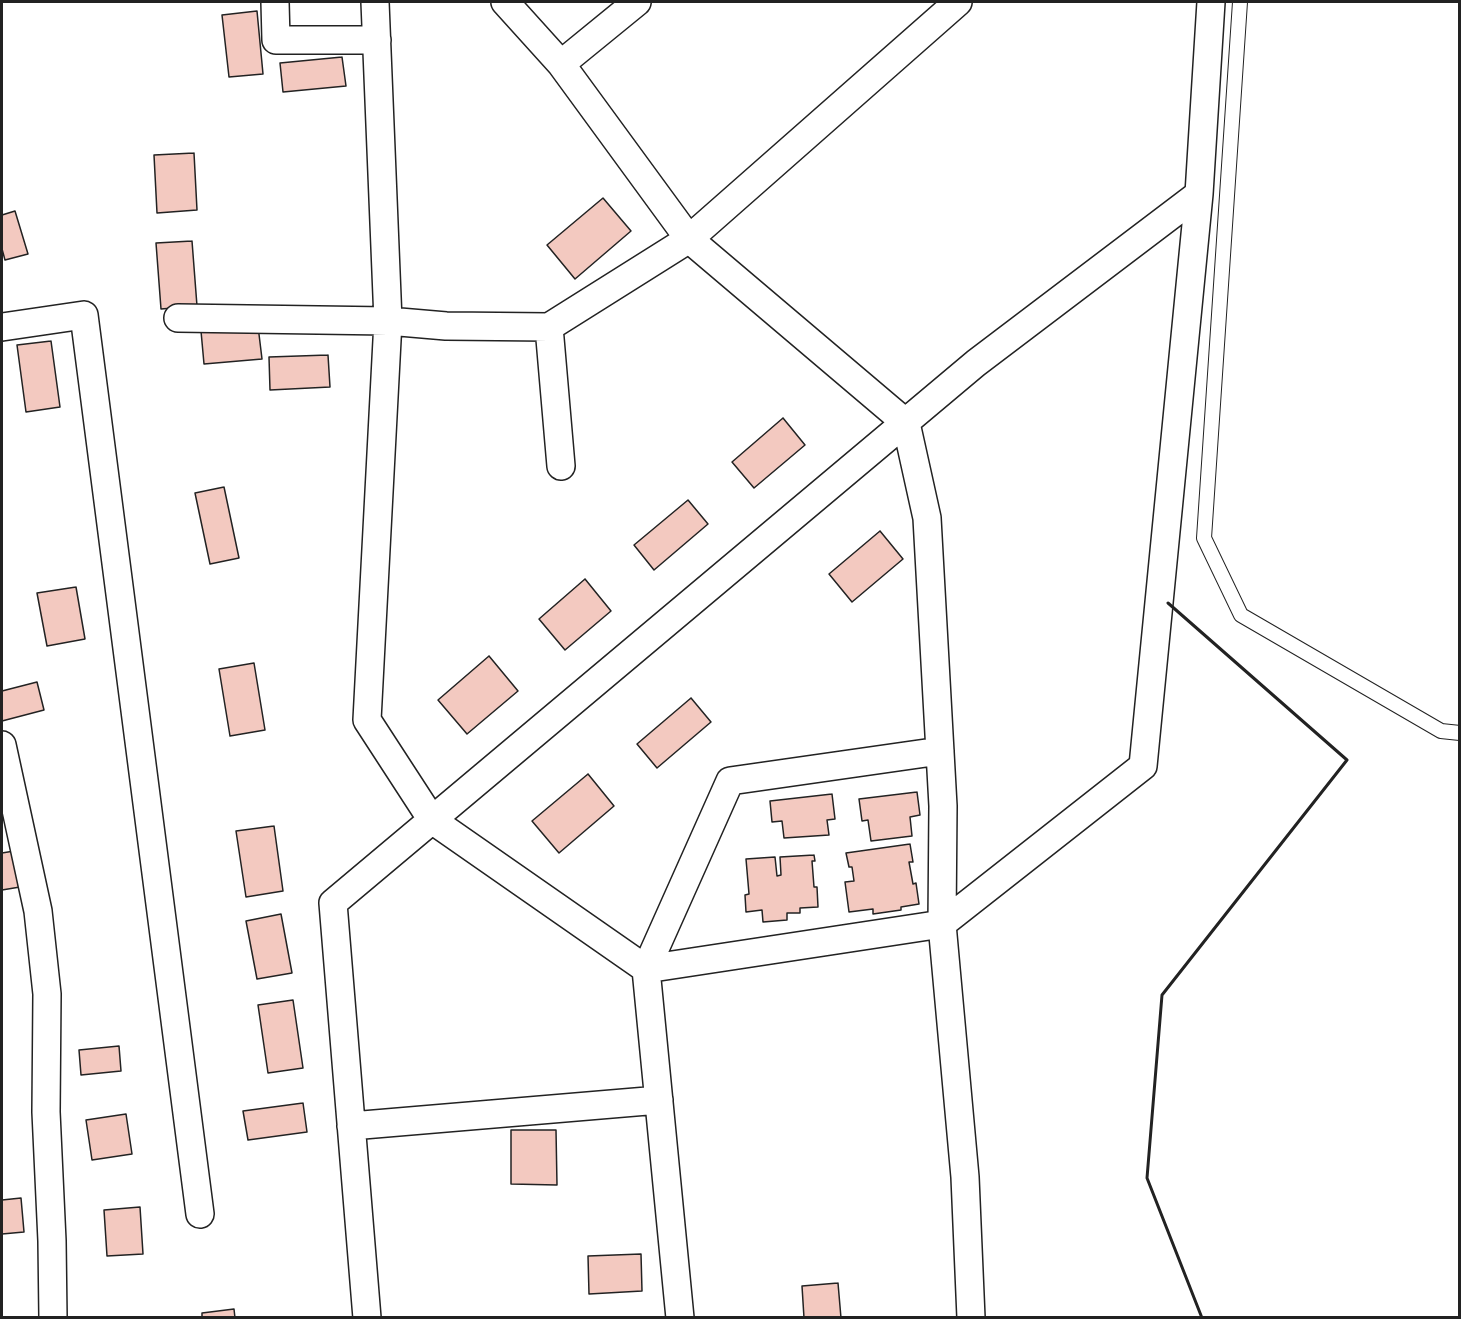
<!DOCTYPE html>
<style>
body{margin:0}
#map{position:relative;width:1461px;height:1319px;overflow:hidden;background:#fff;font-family:"Zilla Slab",serif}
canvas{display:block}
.frame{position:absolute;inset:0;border:3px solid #222;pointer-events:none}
</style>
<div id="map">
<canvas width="1461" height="1319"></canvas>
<div class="frame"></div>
</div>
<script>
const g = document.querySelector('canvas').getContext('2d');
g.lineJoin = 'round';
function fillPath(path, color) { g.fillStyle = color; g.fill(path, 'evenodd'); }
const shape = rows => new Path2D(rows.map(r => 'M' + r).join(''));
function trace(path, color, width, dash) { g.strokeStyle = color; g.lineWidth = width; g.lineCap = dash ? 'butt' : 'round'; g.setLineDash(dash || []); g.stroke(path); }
const building = shape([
 [257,11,263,74,229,77,222,15,257,11],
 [342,57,346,86,283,92,280,63,342,57],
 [194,153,197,210,157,213,154,155,194,153],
 [603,198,631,231,575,279,547,245,603,198],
 [15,211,28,254,5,260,2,249,2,215,15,211],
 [192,241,197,306,161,309,156,243,192,241],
 [258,326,262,359,204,364,201,331,258,326],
 [51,341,60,407,26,412,17,345,51,341],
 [328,355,330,387,270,390,269,357,328,355],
 [783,418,805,445,754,488,732,462,783,418],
 [224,487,239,558,210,564,195,493,224,487],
 [688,500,708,524,654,570,634,545,688,500],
 [880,531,903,559,852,602,829,574,880,531],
 [585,579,611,611,565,650,539,619,585,579],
 [76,587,85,639,47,646,37,593,76,587],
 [489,656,518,691,467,734,438,700,489,656],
 [254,663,265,730,230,736,219,669,254,663],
 [37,682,44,710,2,721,2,691,37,682],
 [691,698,711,722,657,768,637,744,691,698],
 [588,774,614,806,559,853,532,821,588,774],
 [917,792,920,815,910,817,912,836,871,841,868,820,862,821,859,799,917,792],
 [832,794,835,819,827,820,829,835,784,838,782,821,772,822,770,801,832,794],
 [274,826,283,891,246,897,236,831,274,826],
 [910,844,913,862,909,862,913,884,916,883,919,904,901,907,901,910,873,914,873,909,849,912,845,882,854,881,852,867,849,867,846,853,910,844],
 [14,851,20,887,2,890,2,853,14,851],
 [814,855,815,861,812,861,814,887,817,887,818,907,800,908,800,913,787,913,787,920,763,922,762,910,746,912,745,895,749,894,746,859,775,857,777,876,781,875,780,857,814,855],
 [281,914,292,973,257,979,246,921,281,914],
 [293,1000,303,1068,268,1073,258,1005,293,1000],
 [119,1046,121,1071,81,1075,79,1050,119,1046],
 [303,1103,307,1132,248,1140,243,1111,303,1103],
 [126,1114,132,1154,92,1160,86,1120,126,1114],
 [511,1130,556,1130,557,1185,511,1184,511,1130],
 [21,1198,24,1232,2,1234,2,1200,21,1198],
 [140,1207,143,1254,107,1256,104,1210,140,1207],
 [641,1254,642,1291,589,1294,588,1256,641,1254],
 [838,1283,841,1318,804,1318,802,1286,838,1283],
 [234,1309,235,1318,202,1318,202,1313,234,1309]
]);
const service = shape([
 [1240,2,1204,538,1241,615,1441,731,1460,733]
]);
const minor = shape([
 [275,2,276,40,377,40],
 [375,2,388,321,367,720,432,820,646,969,942,924,1143,766,1199,194,1211,2],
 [505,2,561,64,689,239,906,423,927,518,943,806,942,924,965,1177,971,1318],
 [561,64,637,2],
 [178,318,388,321,446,326,549,327,561,466],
 [2,327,84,315,200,1214],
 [549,327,689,239,958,2],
 [2,745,38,911,47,994,46,1112,52,1241,53,1318],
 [351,1126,659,1100],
 [367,1318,333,903,976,363,1199,194],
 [680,1318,646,969,730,781,940,751]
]);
const wall = shape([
 [1168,603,1347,760,1162,995,1147,1178,1202,1318]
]);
fillPath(building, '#f3c9c0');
trace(building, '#222', 1.5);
trace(service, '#222', 16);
trace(minor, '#222', 30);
trace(service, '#fff', 14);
trace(minor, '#fff', 27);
trace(wall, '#222', 3);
</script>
